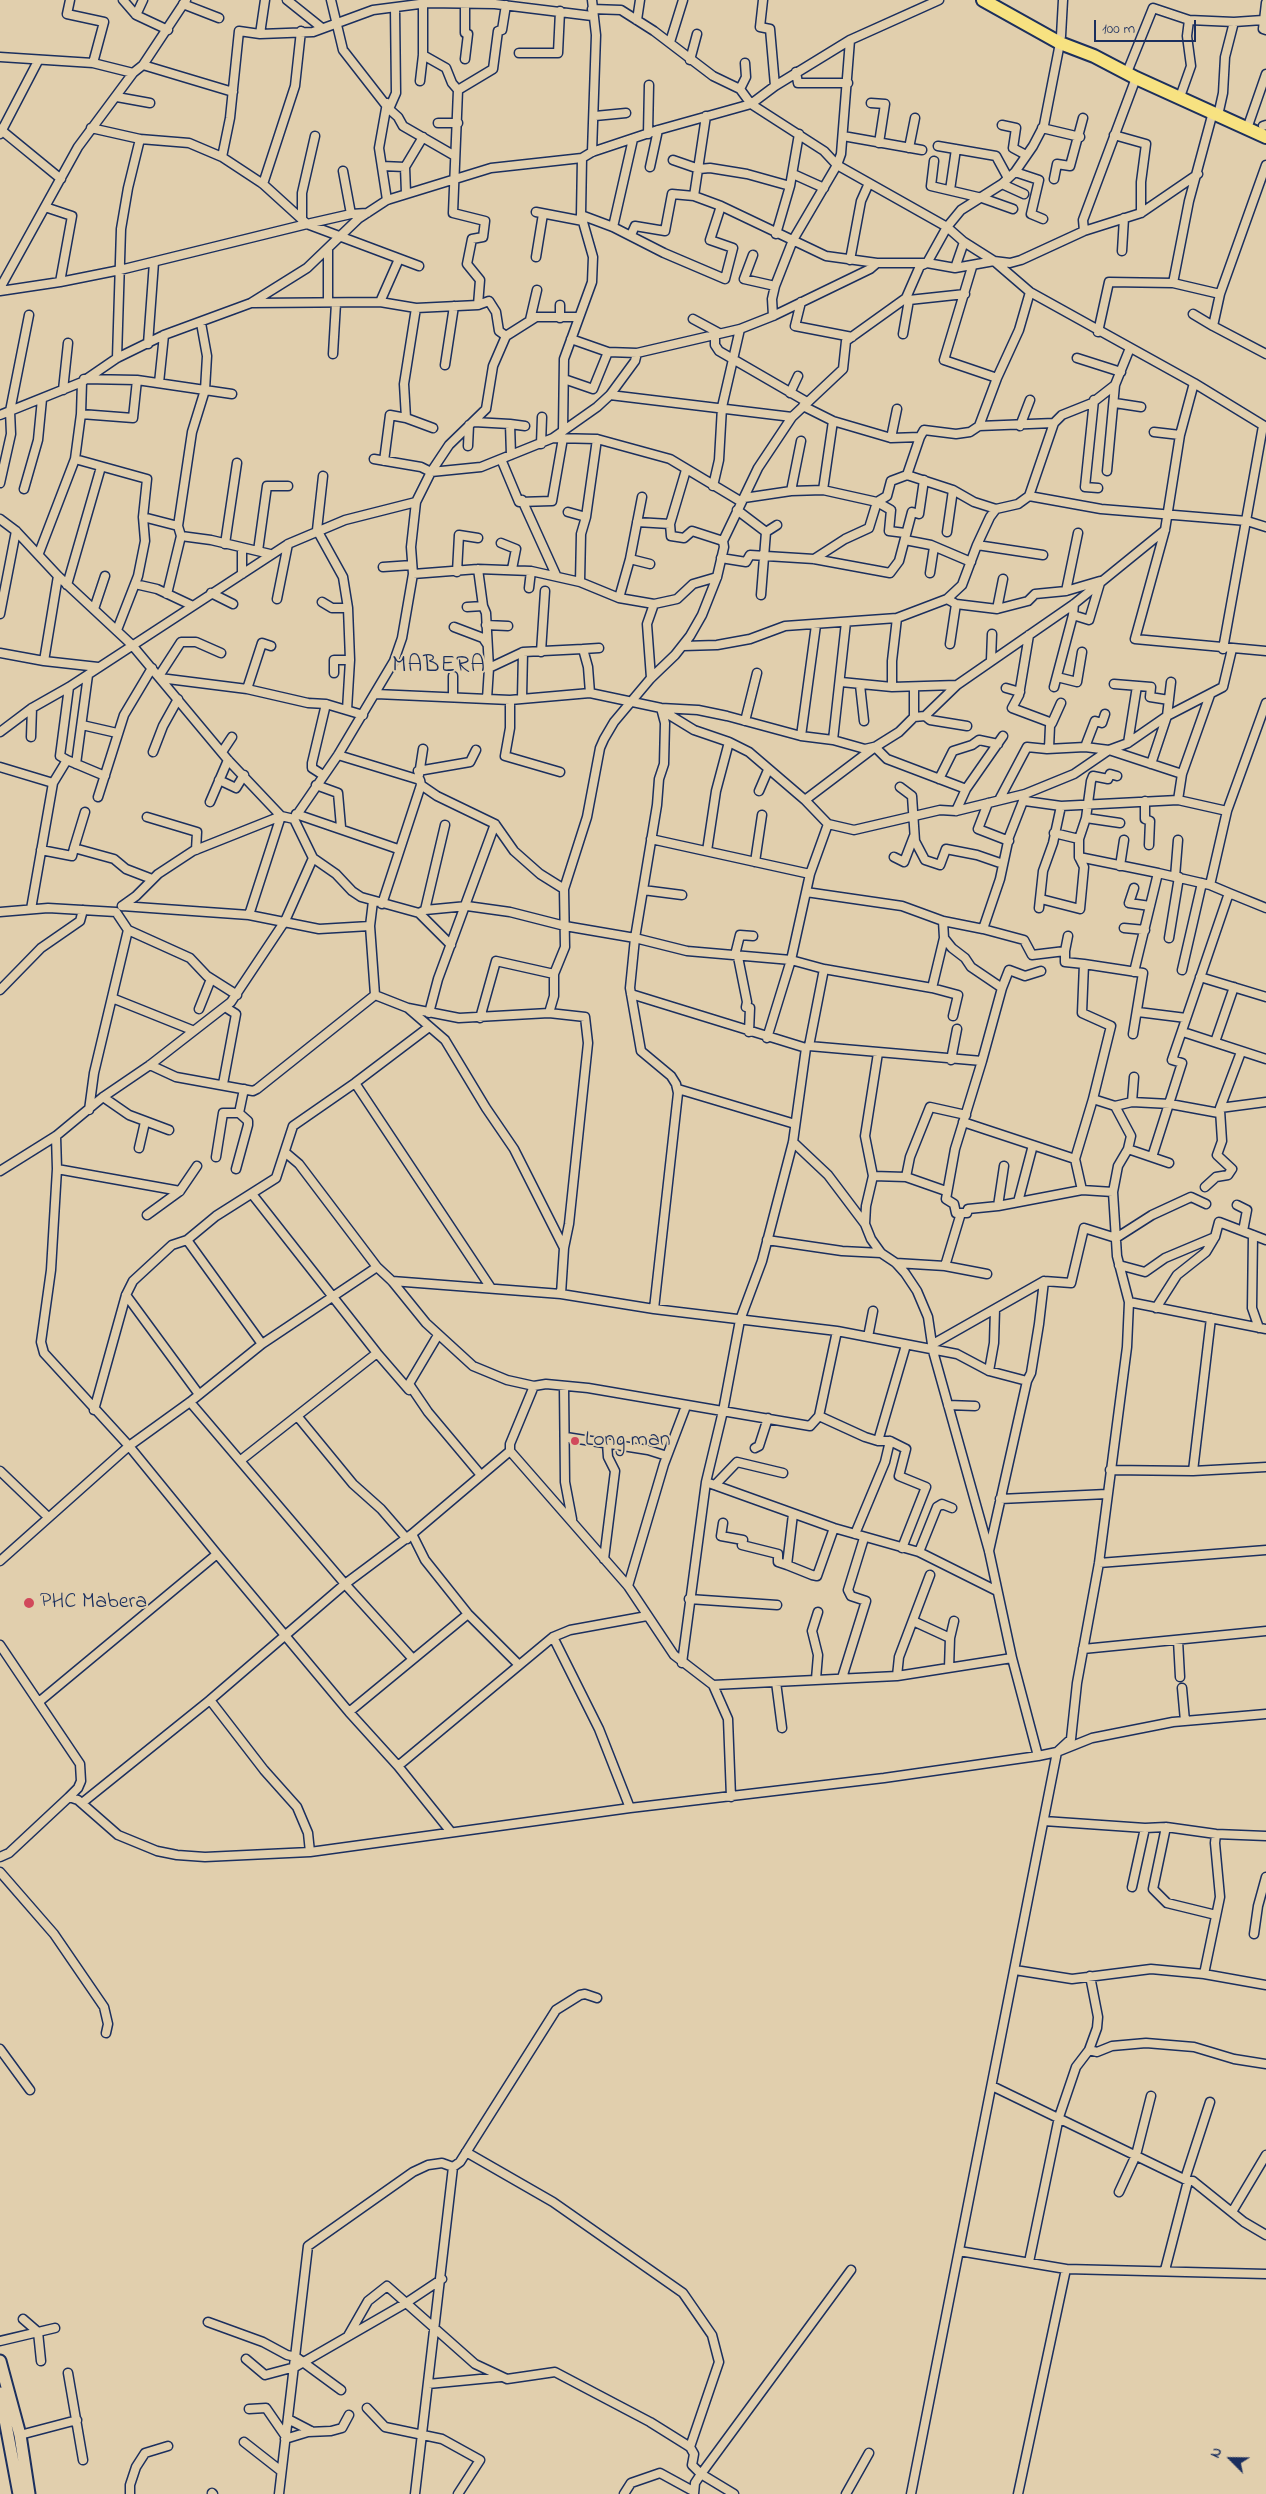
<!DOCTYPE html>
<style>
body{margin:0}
#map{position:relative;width:1266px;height:2494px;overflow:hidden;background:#e1cfad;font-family:"Indie Flower",sans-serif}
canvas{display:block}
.north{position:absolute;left:1206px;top:2434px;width:50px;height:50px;-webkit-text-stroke:4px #e1cfad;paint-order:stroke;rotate:293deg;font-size:14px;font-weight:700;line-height:20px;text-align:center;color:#1b2f5e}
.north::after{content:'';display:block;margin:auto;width:18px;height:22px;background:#1b2f5e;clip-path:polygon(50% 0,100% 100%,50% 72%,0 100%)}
.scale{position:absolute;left:1094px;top:20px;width:102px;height:22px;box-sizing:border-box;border:2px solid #1b2f5e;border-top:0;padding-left:6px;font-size:15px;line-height:18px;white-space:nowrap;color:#1b2f5e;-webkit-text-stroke:4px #e1cfad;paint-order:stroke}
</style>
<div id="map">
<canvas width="1266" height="2494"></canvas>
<div class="north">N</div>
<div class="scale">100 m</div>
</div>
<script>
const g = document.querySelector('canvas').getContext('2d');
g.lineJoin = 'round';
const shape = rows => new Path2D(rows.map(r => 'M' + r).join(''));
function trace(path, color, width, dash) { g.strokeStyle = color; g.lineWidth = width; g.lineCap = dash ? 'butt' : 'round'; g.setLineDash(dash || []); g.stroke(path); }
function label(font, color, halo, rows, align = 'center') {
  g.font = font + ' "Indie Flower",sans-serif'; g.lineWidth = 4; g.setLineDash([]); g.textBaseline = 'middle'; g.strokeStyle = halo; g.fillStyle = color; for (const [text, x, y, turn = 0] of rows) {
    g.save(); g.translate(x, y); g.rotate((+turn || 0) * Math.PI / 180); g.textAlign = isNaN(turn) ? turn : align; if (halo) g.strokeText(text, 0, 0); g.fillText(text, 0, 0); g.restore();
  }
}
const street = shape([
 [70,0,67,14,104,22,93,63],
 [123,0,136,15,168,30],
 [287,0,322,28],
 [331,0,343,50,389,109,398,117,403,126,455,156],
 [592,0,596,35,592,152],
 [763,0,760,27,770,29,775,86],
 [465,3,465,33,468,34,465,59],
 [1266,3,1263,29,1266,30],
 [183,4,219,18],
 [592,9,621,10,654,31,713,76,740,89,751,104,824,151,837,165,947,227,964,242,994,261,1030,292,1194,383,1266,427],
 [136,15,143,0],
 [637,20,640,0],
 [260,34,265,0],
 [1061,36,1063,0],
 [670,42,683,0],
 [519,53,558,53,560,11],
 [423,55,446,68,452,83,458,90,453,213,485,221,483,237,472,239,467,264,480,280,478,305],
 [0,57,93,63,133,73],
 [690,60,697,34],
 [143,65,233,92],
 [1128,70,1153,8,1189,20,1234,22,1263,20],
 [796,72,798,83,848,83],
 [420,81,423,55,423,4],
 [740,89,746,77,745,63],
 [458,90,493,69,498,31,502,30,506,5],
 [117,97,150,103],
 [1180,97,1191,66,1187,36,1189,20],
 [387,103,379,148,387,200],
 [871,103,885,104,879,143],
 [389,109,396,93,395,8],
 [1219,111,1223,93,1225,57,1234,22],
 [595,116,626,113],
 [706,116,694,196,721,206,826,256,877,263],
 [438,123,458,123],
 [1249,123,1266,74],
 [1002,125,1016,128,1013,148,1026,155],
 [1263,126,1266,125],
 [91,128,140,139,189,143,222,157,263,184,307,224,351,214,367,213],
 [1042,128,1080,137],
 [0,129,61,179],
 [0,134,38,61],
 [648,134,649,85],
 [1114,135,1146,144,1141,182,1141,213],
 [843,136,922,150],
 [938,146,996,156,1008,178],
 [909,148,915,118],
 [222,157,230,118,239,31,260,34,313,32,373,10,427,3,495,4,592,16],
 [673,160,699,169,710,168,747,174,790,186],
 [934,161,931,186,982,198,1013,209],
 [1266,165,1220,294,1213,326,1266,354],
 [382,166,405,167,423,137],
 [405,167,406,193],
 [650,167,658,130],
 [343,171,351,214],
 [1015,172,1039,180,1031,214,1043,219],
 [793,174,824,188],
 [1054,179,1057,164,1070,166,1083,118],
 [263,184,295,86,301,31],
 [1002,184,1024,194],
 [950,190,956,149],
 [45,207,72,216,60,282],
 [536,212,583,221],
 [581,215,613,227,664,253,725,279,733,248,710,240,721,206],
 [302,220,302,193,315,136],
 [613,227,633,139],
 [1084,231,1083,220,1136,78],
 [776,234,790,186,799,134],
 [631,235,635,226,665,231,672,194,694,196],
 [1122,251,1124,218],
 [753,255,744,279,775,286],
 [536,257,543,214],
 [850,260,861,201,869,183],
 [972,267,944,360,997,378],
 [955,268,964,242],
 [1173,283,1189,201,1213,112],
 [0,288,78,147,133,73,143,65,186,0],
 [0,291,60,282,120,270,307,224,419,266],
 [906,298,909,300,965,294],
 [328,301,328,250],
 [380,302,399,259],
 [801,302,795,326,852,337],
 [253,303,380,302,416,308,478,305,489,301,496,312,499,331,506,336],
 [416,308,404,384,406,418,433,428],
 [1193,314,1213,326],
 [773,316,772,299,775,286,793,240,837,165,841,154,850,40],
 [560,318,560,305],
 [693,319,719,333],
 [530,320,537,290],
 [1098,332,1109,282,1173,283,1220,294],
 [715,333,715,345,719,351,807,402],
 [903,334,909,300],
 [571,339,608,352,637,353],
 [148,344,154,262],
 [333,354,336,303],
 [117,358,121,229,128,188,140,139],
 [1077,358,1121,372],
 [445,365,454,306],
 [84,379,137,380,232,394],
 [564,379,593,389,608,352],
 [159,383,164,335],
 [1194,383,1180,435,1165,530,1135,639,1266,651],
 [63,390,68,343],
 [790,393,798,376],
 [610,395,792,417],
 [1094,400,1085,487,1098,488],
 [1115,403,1141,407],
 [803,406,833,421,891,438,920,437,924,430,956,434,970,432,979,426,1054,423],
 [81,414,133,418,137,380],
 [0,415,82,382,117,358,164,335,251,303,307,268,358,219,387,200,491,168,582,158,592,152,658,130,751,104,775,86,850,40,939,0],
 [474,422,510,424],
 [979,426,997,378,1019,330,1030,292],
 [1020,426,1030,400],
 [563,430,564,359,592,282,593,257,581,215,582,158],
 [1154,432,1180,435],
 [553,438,597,439,670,459,740,501],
 [891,438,897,409],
 [541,444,542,417],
 [468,446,469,425],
 [511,455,510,424,525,426],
 [75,459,147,479,143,517,145,541,138,576,117,630],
 [374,459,421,467,431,472,481,467,553,438,597,407,610,395,635,361,637,353,740,329,773,316,870,269,877,263,927,263,955,268,994,261,1010,263,1021,260,1084,231,1141,213,1198,174],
 [501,459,519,502,552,501,563,438],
 [384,461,390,415,406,418],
 [686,470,670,524,671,536,684,538,692,531,723,541],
 [1107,471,1115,385,1130,348],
 [907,475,953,490,974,502,996,509],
 [323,476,317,530,343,577,348,608,350,660,347,710],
 [0,483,11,434,10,411,29,315],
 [713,486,719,460,722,407,740,329],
 [24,489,38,440,42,399],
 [823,490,833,421],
 [791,491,801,441],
 [1029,496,1101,509,1247,521,1266,527],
 [744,498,791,491,823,490,877,502,891,510,889,531,905,533],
 [522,500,556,575],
 [737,510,766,532,777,525],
 [568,512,586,517],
 [143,517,178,526],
 [0,519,16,531,58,576,132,645,228,760,281,816,294,819,313,858,336,874,352,891,361,897,419,913,425,910,467,906,510,912,565,926,635,938,687,951,791,960,824,969,932,988,958,995,953,1016],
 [637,522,670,524],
 [947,532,953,490],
 [181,536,211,540,270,554],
 [905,540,931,545,971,562],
 [501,543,516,549,512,569],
 [225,544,237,463],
 [977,545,1043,555],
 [258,551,267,486,288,486],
 [39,553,75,459,81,414,82,382],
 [721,558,746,562,750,555,814,559,890,573,899,561,912,512,919,514,924,480],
 [630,559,650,564],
 [814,559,845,539,869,528,877,502,887,496,891,481,907,475,920,437],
 [383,567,412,565],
 [478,569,483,606,486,613,489,668,487,699],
 [457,572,459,535,478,538],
 [930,573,934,547],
 [242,574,242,548],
 [413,574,478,569,531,571,580,582,619,598,654,604,677,599,693,584,717,577],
 [580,582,581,534,586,517,597,439],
 [135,584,157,589,191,605],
 [67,585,101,467],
 [529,588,531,571],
 [1066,591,1078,533],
 [211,593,233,604],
 [167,594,181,536,178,526,192,432,205,390,207,356,201,323],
 [761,595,766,532],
 [619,598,630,559,642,497],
 [277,599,288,544],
 [947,599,962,585,977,545,990,517,996,509,1018,504,1029,496,1054,423,1062,415,1092,403,1115,385],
 [322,602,332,608,348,608],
 [467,607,483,606],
 [94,609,105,576],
 [997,609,1003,579],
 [0,614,16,531],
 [1073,615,1089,620,1100,583],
 [486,625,508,626],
 [454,627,483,638,487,644],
 [1029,635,1019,695,1012,708,1052,723,1050,726,1049,748],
 [950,644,956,604],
 [683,646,717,645,750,639,785,626,897,618,947,599,956,604,997,609,1028,601,1035,594,1066,591,1100,581],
 [583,649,599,648],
 [1223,649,1263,426],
 [541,652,545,591],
 [0,653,44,661,98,667],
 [991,660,992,634],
 [44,661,58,576],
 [489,668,523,652,583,649,588,667,590,693],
 [334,673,334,660,350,660],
 [159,676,181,642,196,642,221,653],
 [453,676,453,697],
 [1057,677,1077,682,1082,652],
 [160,678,247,689,308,703,326,704,363,715],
 [651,678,647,624,654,604],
 [841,682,892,687,957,685],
 [1114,684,1151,687,1150,697,1169,700],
 [860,685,864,721],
 [892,687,892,661,897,618],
 [1054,687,1073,615,1074,604],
 [1006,688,1020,692],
 [247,689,262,643,271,646],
 [376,694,510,700,590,693,661,708,698,710,727,716,801,736,833,740,865,749,878,746],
 [522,698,523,652],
 [510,700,510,728,505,756,560,772],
 [663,711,694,730,729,742,749,752,805,800,828,824,854,830,940,810,956,811,1025,794,1074,774,1109,750,1128,743,1167,716,1223,687,1232,649],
 [925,716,930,720,967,726],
 [914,717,914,687],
 [745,721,757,673],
 [1052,723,1061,703],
 [82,725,117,733],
 [0,732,32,708,69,687,288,544,345,520,416,502],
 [801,736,816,625],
 [31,737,32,708],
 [833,740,846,622],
 [1128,743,1137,686],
 [875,747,887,759,966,789],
 [1085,747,1095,721,1102,723,1105,714],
 [153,752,163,726,178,699],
 [222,752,232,737],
 [338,755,420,780,421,785,437,796,495,824,514,851,540,874,564,889],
 [67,760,60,756,69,687],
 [76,764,88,675],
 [1151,764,1167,716,1171,682],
 [0,767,53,783,31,909],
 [418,771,470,762,476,750],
 [323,775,312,768,312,763,326,704],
 [419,775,423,749],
 [939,779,953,751,972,745,979,740,998,744],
 [219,780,236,788,244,775],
 [53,783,67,760,105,776],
 [316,785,338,793,341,827],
 [900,787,912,796,915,841,925,860,940,865,946,849,977,855,1003,864],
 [759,791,768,770],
 [98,797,124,715,152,668],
 [805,800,875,747,899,732,914,717,925,716,957,685,1074,604,1165,530],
 [999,800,1027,747,1047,749,1085,747,1109,750,1182,774],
 [1178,800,1182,774,1210,695],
 [1025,801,1061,806,1178,800,1227,811],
 [1145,801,1145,819,1150,821,1149,845],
 [210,802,228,760],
 [988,803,978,829,1009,841],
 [956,811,966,789,1003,736],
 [296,814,398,849],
 [147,817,197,832,196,850],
 [1086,818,1120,823],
 [294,819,338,755,394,661,402,638,413,574,411,547,416,502,431,472,449,445,486,409,493,366,506,336,536,317,579,317],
 [1054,833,1079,839],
 [651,839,810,874],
 [74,848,85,812],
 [41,850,72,856,74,848,114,859,126,869,152,879],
 [707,851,716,791,729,742],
 [894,857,904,862,914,836],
 [1079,857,1158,873],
 [755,862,762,815],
 [1120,866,1124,840],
 [1175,877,1178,840],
 [1134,888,1129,903,1150,906],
 [643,890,682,895],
 [806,892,902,906,943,921,983,929,1024,940,1032,955,1065,951,1065,962,1084,964,1082,1013,1111,1026,1093,1099,1115,1106,1131,1136,1128,1149,1118,1166,1113,1192,1117,1256,1129,1302,1127,1347,1099,1563,1077,1683,1071,1739,1057,1752,911,2494],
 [1229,893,1266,908],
 [1041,899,1080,909,1084,867,1079,857,1079,839,1086,818,1091,781,1093,776,1108,779,1110,774,1117,776],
 [373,901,370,926,375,995],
 [382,904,421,785],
 [122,906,249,915,319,929,370,926],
 [122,906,136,896,158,874,193,851,281,816],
 [1039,908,1043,871,1053,843,1061,806],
 [425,910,445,825],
 [0,912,48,908,116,912,128,930,190,958,207,976,237,995],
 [419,913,451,945],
 [249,915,281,816],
 [943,921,944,938,952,948,965,958,971,967,1002,988],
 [1124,928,1145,930],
 [983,929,1000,879,1009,837,1025,796],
 [1169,938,1179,877],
 [1065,951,1068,936],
 [735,955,740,935,753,936],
 [738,957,747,1002,746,1007,750,1008,749,1032],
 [1084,964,1143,973,1133,1034],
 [1182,970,1202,883],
 [1041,971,1025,976,1009,970,1002,988,982,1061,955,1149,946,1199,954,1204,956,1213,967,1213,968,1209,998,1206,1082,1190],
 [1134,972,1158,873,1210,885,1227,811,1266,703],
 [1200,977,1266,997],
 [932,988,944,938],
 [0,990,41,948,80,921,83,910],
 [631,994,806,1048,809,1046,982,1061],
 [375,995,408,1008,445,1040,486,1108,514,1149,564,1248,561,1294],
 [112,998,192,1030],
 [408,1008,459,1018,549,1013,585,1017,588,1043,569,1224,564,1248],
 [199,1009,211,979],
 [1138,1012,1186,1018],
 [429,1013,438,979,495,824],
 [549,1013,554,996,554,974,565,947,564,889,587,817,600,748,604,739,614,722,651,678,675,655,690,636,702,615,717,577,724,547,723,541,758,468,792,417,843,369,846,341,906,298,920,266,927,263,947,227,961,210,1002,184,1015,172,1033,146,1044,125,1060,43],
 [480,1018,496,961,554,974],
 [1183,1032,1266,1059],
 [767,1038,791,960,810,874,828,824],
 [1215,1042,1234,987],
 [809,1046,824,969],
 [951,1060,957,1029],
 [150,1065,176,1077,253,1091,257,1089,375,995],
 [355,1083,491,1288],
 [223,1084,236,1014,225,1007],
 [678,1089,795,1124],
 [103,1097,129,1115,169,1130],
 [1093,1099,1075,1159,1082,1190,1113,1192],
 [1132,1102,1134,1077],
 [1115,1106,1132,1102,1170,1104,1219,1113,1220,1108,1266,1102],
 [1220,1108,1241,1052],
 [89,1110,94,1073,128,930],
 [963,1122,1075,1159],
 [56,1136,57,1169,51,1270,41,1342,44,1353,129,1446,217,1554,349,1712,398,1766,451,1832],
 [793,1142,828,1175,865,1224,871,1239,881,1253,896,1263,905,1273,917,1291,928,1317,933,1351,989,1551,1012,1658,1038,1756],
 [139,1148,145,1122],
 [1128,1149,1169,1163],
 [286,1153,299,1164,377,1267,392,1281,426,1323,473,1366,507,1380,534,1386,546,1384,588,1388,810,1426,819,1416,837,1331],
 [216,1157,223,1113,239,1113],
 [1152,1157,1182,1063,1172,1060,1229,893,1210,885],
 [57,1169,180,1191],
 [236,1169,248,1125,248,1121,239,1113,244,1089],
 [0,1171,56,1136,103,1097,150,1065,231,1002,285,921,313,858],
 [873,1176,906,1177,946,1191],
 [906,1177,910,1157,930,1107,966,1115],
 [1205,1187,1216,1177,1228,1175,1232,1169,1217,1155,1222,1141,1220,1110],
 [252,1194,377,1353,409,1390,409,1384,428,1412,480,1474],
 [1018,1202,1033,1145],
 [1237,1205,1247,1210,1243,1231],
 [998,1206,1004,1166],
 [147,1215,180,1191,197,1166],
 [865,1224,866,1206,873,1176,865,1136,878,1053],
 [1253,1235,1252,1308,1259,1328],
 [187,1240,262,1344],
 [767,1240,842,1251,881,1253],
 [896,1263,945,1266,987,1274],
 [1119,1265,1145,1272,1165,1258,1215,1237,1219,1222,1266,1240],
 [945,1266,961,1213],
 [392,1281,561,1294,654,1309,837,1331,957,1354,989,1371,1027,1381,989,1551],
 [126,1295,198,1393],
 [1129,1302,1266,1329],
 [1156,1308,1177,1275,1206,1252,1215,1237],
 [654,1309,678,1093,676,1084,671,1076,641,1051,630,988,635,938,657,805,659,779,664,764,665,723,661,708],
 [868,1337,873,1311],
 [933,1344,1044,1281,1071,1283,1084,1228,1116,1238,1152,1215,1191,1197,1206,1204],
 [989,1371,994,1343,995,1309],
 [1027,1381,1031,1373,1039,1324,1044,1281],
 [409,1384,438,1335],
 [564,1386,565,1482,572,1519],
 [190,1402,345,1584,412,1658],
 [948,1405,975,1406],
 [94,1410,126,1295,133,1281,172,1245,187,1240,216,1216,276,1178,293,1126,355,1083,429,1027],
 [819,1416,865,1437,878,1441,890,1441,885,1462,855,1534],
 [298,1417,353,1484,381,1509,407,1539],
 [566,1437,648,1450,667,1456],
 [878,1441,906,1345],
 [890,1441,906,1449,899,1476,926,1487,902,1548],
 [755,1448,759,1446,768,1418],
 [510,1451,628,1586,674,1655,713,1685,728,1719,731,1797],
 [241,1460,377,1353],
 [1110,1470,1193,1471,1266,1467],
 [0,1471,48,1517],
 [1193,1471,1211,1318],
 [706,1482,834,1528,919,1552,997,1591],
 [715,1485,737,1462,783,1473],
 [1000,1499,1107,1494],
 [793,1514,787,1565,812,1575,817,1576,834,1528],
 [723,1523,721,1536,743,1540,742,1545,778,1554,778,1562,787,1565],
 [412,1534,425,1560,468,1614,518,1664],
 [919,1552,937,1507,942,1504,952,1508],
 [604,1559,615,1471,608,1457,607,1443],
 [0,1561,129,1446,190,1402,262,1344,377,1267],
 [1099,1563,1266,1550],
 [628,1586,664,1464,686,1406],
 [689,1599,777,1605],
 [913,1621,950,1638,949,1668],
 [553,1637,599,1729,630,1808],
 [950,1638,954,1621],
 [1178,1640,1180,1677],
 [0,1645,80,1764,81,1781,78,1788,69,1797],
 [1083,1649,1266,1631],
 [682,1663,706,1482,723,1411,740,1320,762,1261,793,1142,806,1048],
 [897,1676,899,1657,930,1575],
 [842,1678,866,1601,851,1596,848,1590,864,1538],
 [816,1679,818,1655,812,1631,818,1612],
 [776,1682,782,1728],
 [713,1685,897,1676,1012,1658],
 [1182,1688,1185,1721],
 [210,1700,264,1770,297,1807,308,1833,310,1852],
 [40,1701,217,1554],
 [349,1712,468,1614],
 [398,1766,553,1637,570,1630,647,1616],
 [82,1803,210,1700,345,1584,412,1534,510,1451,510,1444,534,1386],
 [1044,1821,1145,1828,1166,1827,1216,1834,1266,1836],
 [1166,1827,1153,1889,1167,1903,1216,1915],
 [0,1857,9,1853,69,1797,78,1800,118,1835,157,1851,177,1855,205,1857,310,1852,630,1808,884,1778,1038,1756,1057,1752,1092,1738,1173,1722,1266,1714],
 [0,1872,54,1934,104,2007,108,2024,106,2033],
 [1132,1887,1145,1828],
 [1254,1934,1258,1906,1266,1877],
 [1015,1970,1072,1979,1151,1969,1204,1974,1266,1985],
 [1204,1974,1220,1897,1215,1843,1216,1834],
 [0,2049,30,2090],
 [1089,2050,1097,2052,1112,2046,1146,2043,1194,2047,1234,2059,1266,2064],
 [992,2086,1188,2181,1193,2181,1244,2222,1266,2235],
 [466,2152,553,2202,683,2293,712,2335,719,2362,690,2447],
 [1185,2179,1210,2102],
 [1119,2192,1136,2155,1151,2096],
 [1232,2212,1266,2155],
 [959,2251,1066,2269,1266,2274],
 [1029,2262,1059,2117,1076,2067,1089,2050,1097,2028,1098,2017,1090,1976],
 [1165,2270,1188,2181],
 [23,2319,38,2332,41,2361],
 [208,2322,263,2342,287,2355,296,2357,341,2390],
 [348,2336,368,2301,387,2286,475,2364,507,2379,555,2372,650,2422,690,2447,694,2454,692,2465,701,2474,734,2494],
 [0,2341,55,2328],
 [246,2359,265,2375,295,2367,406,2303,442,2279],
 [68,2373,83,2460],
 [428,2384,501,2377],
 [367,2408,385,2427,442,2439,480,2460,458,2494],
 [249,2409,266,2408,286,2437],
 [288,2419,311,2431],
 [20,2435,77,2420],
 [285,2439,308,2432,331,2431,342,2428,349,2415],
 [244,2442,281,2471],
 [212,2493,213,2494],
 [130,2494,130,2485,136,2467,145,2453,168,2446],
 [279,2494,308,2246,413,2172,428,2165,442,2163,453,2167],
 [415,2494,453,2167,460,2162,556,2010,580,1995,585,1994,597,1998],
 [624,2494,631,2483,660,2473,693,2491],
 [694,2494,695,2483,701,2474,851,2270],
 [846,2494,869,2453],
 [1018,2494,1066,2269]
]);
const secondary = shape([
 [0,2361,20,2435,29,2494],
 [0,2393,19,2494]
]);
const primary = shape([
 [983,0,1060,43,1094,56,1136,78,1266,137]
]);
const markers = [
 [575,1441,5,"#d1495b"],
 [29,1603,6,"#d1495b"]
];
const poiNames = [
 ["Long man",585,1441],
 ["PHC Mabera",40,1603]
];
const neighbourhoodNames = [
 ["MABERA",439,667]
];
trace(street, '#1b2f5e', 11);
trace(secondary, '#1b2f5e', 15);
trace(primary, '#1b2f5e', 16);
trace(street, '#e1cfad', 8);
trace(secondary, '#e1cfad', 11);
trace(primary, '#f7e281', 12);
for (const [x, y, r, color] of markers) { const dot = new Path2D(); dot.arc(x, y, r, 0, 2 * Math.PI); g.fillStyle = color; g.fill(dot); trace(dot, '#e1cfad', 2); }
label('22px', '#1b2f5e', '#e1cfad', poiNames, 'left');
g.letterSpacing = '1px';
label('24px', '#1b2f5e', '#e1cfad', neighbourhoodNames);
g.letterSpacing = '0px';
</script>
